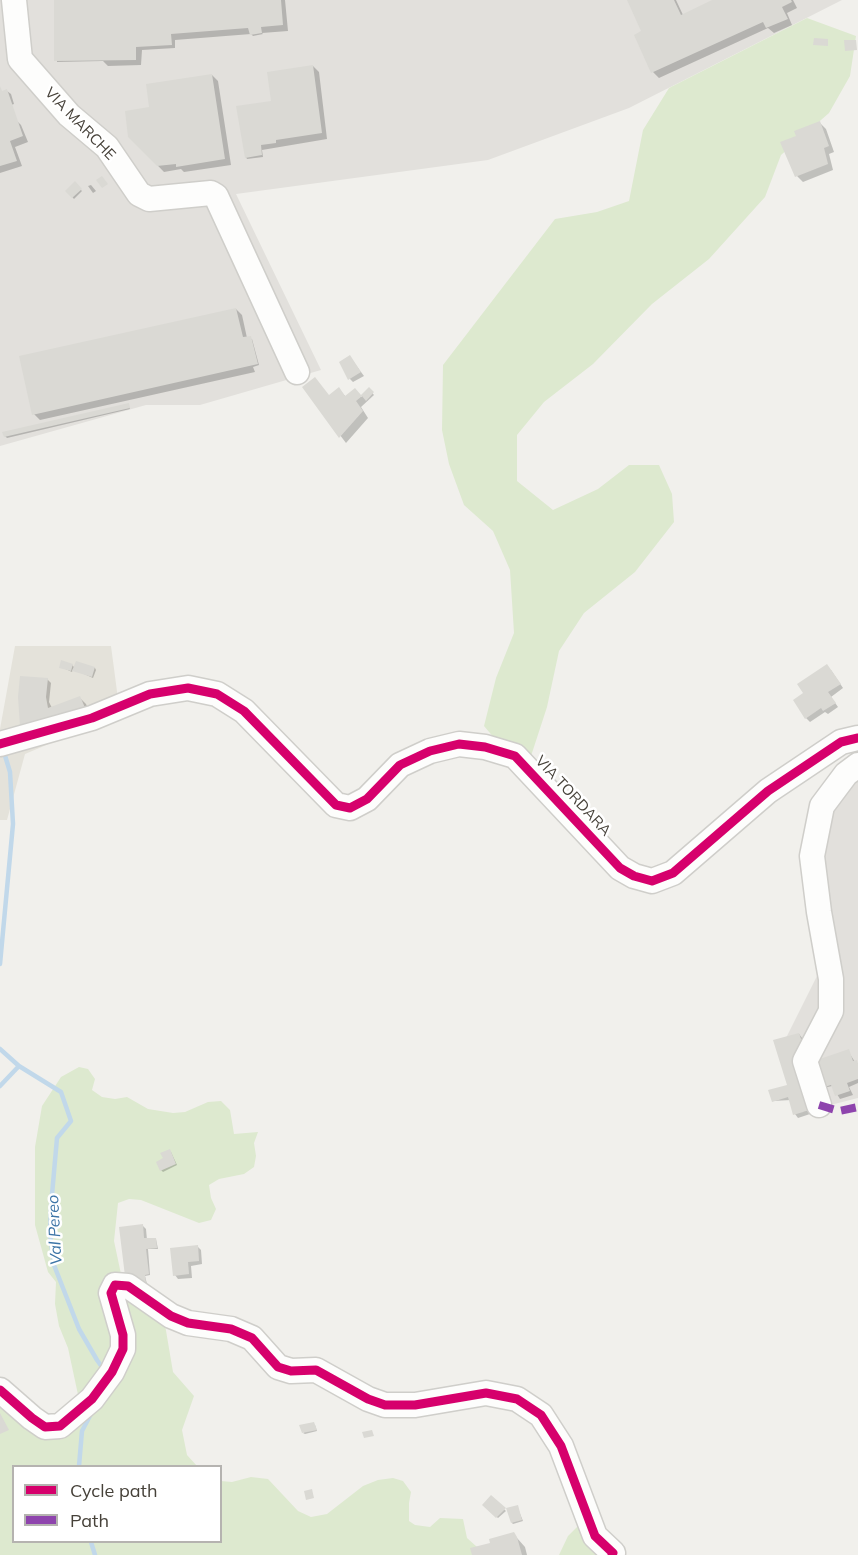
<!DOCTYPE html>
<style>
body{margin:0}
#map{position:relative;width:858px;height:1555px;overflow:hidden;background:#f1f0ec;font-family:Mulish,sans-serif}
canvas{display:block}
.legend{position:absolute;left:12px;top:1465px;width:210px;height:78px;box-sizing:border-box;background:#fff;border:2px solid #b5b3b0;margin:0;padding:8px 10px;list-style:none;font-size:18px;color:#464139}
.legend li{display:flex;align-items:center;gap:12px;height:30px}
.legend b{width:30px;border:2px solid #b5b3b0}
</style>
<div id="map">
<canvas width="858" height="1555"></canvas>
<ul class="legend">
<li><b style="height:8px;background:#d6006c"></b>Cycle path</li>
<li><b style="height:8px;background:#8e44ad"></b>Path</li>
</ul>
</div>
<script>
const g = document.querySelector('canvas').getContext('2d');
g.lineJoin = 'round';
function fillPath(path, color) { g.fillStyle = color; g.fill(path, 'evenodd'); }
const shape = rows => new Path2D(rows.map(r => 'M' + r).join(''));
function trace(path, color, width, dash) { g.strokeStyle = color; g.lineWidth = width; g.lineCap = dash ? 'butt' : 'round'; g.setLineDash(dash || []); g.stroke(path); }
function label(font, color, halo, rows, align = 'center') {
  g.font = font + ' Mulish,sans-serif'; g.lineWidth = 5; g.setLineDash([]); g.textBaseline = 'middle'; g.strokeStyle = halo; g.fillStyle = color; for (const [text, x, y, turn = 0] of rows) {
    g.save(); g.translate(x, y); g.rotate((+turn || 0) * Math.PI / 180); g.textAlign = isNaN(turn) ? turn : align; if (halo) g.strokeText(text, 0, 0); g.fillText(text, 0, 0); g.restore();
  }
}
const residential = shape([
 [15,646,111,646,120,714,25,754,7,820,0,820,0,729]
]);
const industrial = shape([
 [0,0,842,0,629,108,488,160,236,194,321,370,200,405,146,405,0,446],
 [858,769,858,1098,803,1112,785,1040,833,944,814,839]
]);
const green = shape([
 [807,18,856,36,850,76,829,113,781,155,765,197,709,259,652,304,593,364,544,402,517,435,517,481,553,510,598,489,629,465,659,465,672,494,674,522,635,572,584,613,559,651,547,707,531,756,501,746,484,726,496,678,514,633,510,570,493,531,464,505,449,464,442,430,443,365,555,219,597,212,629,201,643,130,669,88],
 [79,1067,88,1069,95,1079,92,1090,102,1097,115,1099,127,1097,148,1109,173,1113,185,1112,208,1102,221,1101,230,1110,234,1134,258,1132,254,1143,256,1156,254,1167,244,1174,219,1179,209,1185,211,1198,216,1209,211,1220,199,1223,141,1200,129,1199,118,1203,114,1241,125,1293,162,1307,173,1372,194,1396,182,1430,187,1455,197,1466,14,1466,14,1542,220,1542,221,1481,232,1482,251,1477,268,1479,298,1511,311,1517,327,1514,363,1486,378,1480,393,1478,403,1481,411,1492,409,1503,409,1521,415,1525,430,1527,440,1518,463,1519,467,1538,486,1555,0,1555,0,1379,61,1440,80,1404,68,1348,59,1326,55,1304,56,1282,48,1272,35,1225,35,1147,42,1106,61,1077],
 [583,1521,613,1555,559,1555,568,1536]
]);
const shadow = shape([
 [55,0,285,0,288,31,262,33,263,34,253,36,251,34,175,40,175,48,142,50,141,65,108,66,103,61,57,62],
 [632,0,676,0,683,15,716,0,793,0,797,8,787,13,792,25,774,33,768,28,659,78,653,72,643,32],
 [313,66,319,72,327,139,262,150,263,157,247,159,246,157,273,102],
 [212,75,218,81,231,165,184,172,181,169,164,172,129,136,150,108],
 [7,91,11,94,14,104,11,105,17,121,21,125,28,142,15,147,22,166,0,173,0,93],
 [820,123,826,129,834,152,829,154,833,170,803,182,797,176,798,137],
 [75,184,82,191,74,199,67,191],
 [91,185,96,191,93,193,88,186],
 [236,309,242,315,247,338,252,339,259,365,253,367,255,372,40,420,34,414],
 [350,357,364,376,353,382,350,379],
 [339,389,346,397,355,390,361,397,369,389,374,395,361,407,368,418,346,443,318,406],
 [128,404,130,409,7,438,5,436],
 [77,663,95,668,96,670,93,678,73,669,72,672,61,667,72,665,75,668],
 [831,670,843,688,831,697,838,707,828,714,825,712,810,722,806,718],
 [47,679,51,683,49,702,52,708,80,698,86,704,91,716,27,732],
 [799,1034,802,1038,807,1054,816,1112,798,1118,795,1114,791,1100,773,1101,789,1086,775,1041],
 [848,1051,855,1062,858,1064,858,1083,849,1087,853,1095,840,1099,832,1086,823,1088],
 [171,1152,177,1165,163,1172,161,1170,165,1159],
 [142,1225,146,1229,147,1240,156,1239,158,1249,148,1249,150,1275,145,1276,147,1284,141,1284],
 [197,1246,201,1250,202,1264,191,1266,192,1278,178,1279,175,1275],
 [315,1425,317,1431,305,1434,303,1433],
 [491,1497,506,1511,498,1518,484,1505],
 [517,1506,523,1521,513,1524,512,1523],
 [517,1538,525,1547,527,1555,473,1555]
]);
const stream = shape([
 [0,964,13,824,10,772,3,749],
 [0,1049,19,1066,61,1092,71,1121,57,1138,51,1206,50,1234,54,1265,79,1329,97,1360,104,1370],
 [0,1086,19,1066],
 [79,1466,82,1431,92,1412],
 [91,1542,95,1555]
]);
const building = shape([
 [54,0,281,0,283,25,261,27,262,33,250,35,248,28,171,34,172,45,136,47,136,60,54,61],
 [627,0,674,0,681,15,712,0,791,0,792,2,782,7,788,19,766,28,763,22,651,73,634,35,641,31],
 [814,38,828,39,828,46,813,45],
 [844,40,856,40,857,50,845,51],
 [313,65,322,133,276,140,276,143,261,145,262,155,245,158,236,106,271,101,267,72],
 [212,74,225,159,176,167,176,164,157,166,128,137,125,111,149,107,146,84],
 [0,86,2,91,7,89,23,136,10,141,17,161,0,166],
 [820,121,829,146,824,148,828,164,795,177,780,142,796,136,794,131],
 [102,176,108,184,102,188,96,180],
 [75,181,82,189,72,198,65,191],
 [236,308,243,337,251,336,258,364,32,415,19,356],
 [350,355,361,372,348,380,339,362],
 [315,377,329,395,339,387,345,396,355,388,361,395,369,387,374,392,366,401,362,396,356,401,363,411,339,438,302,387],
 [129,403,130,408,4,437,2,432],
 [61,660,73,664,71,671,59,668],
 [76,661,95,667,92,677,72,671],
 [827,664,841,684,828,692,836,703,823,711,821,708,805,719,793,700,803,693,797,684],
 [20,676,48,678,46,697,48,708,80,696,86,710,20,726,18,697],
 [799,1033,805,1050,795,1053,813,1109,793,1115,788,1097,772,1102,768,1090,787,1085,773,1040],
 [849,1049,853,1061,857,1060,858,1064,858,1079,847,1083,850,1091,835,1096,831,1085,821,1088,811,1062],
 [170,1149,176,1164,160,1171,156,1162,163,1158,160,1153],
 [143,1224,144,1238,156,1238,157,1248,146,1249,149,1274,145,1275,146,1283,138,1284,125,1276,119,1227],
 [198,1245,199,1261,188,1262,189,1274,173,1276,170,1248],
 [0,1413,9,1430,0,1434],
 [314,1422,317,1430,302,1433,299,1425],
 [372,1430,374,1436,364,1438,362,1432],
 [312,1489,314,1498,306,1500,304,1491],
 [491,1495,506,1508,496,1518,482,1505],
 [518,1505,522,1520,511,1523,506,1508],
 [514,1532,517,1537,522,1555,472,1555,470,1548,490,1543,489,1539]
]);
const minor = shape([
 [14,0,20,59,69,115,107,147,139,194,149,199,211,193,216,196,297,372],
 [0,744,92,718,150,694,188,688,217,694,244,711,336,805,350,808,367,799,400,765,430,751,459,744,485,747,515,756,620,868,634,876,652,881,673,873,768,791,841,742,858,738],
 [819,1105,805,1061,831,1011,831,979,819,912,812,856,822,806,846,774,858,765],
 [0,1390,32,1418,45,1427,60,1426,92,1399,112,1372,123,1349,123,1335,111,1293,115,1285,128,1286,171,1316,188,1323,231,1329,252,1338,278,1367,291,1371,316,1370,368,1399,385,1405,415,1405,486,1393,517,1399,541,1415,561,1446,595,1536,613,1553,612,1555]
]);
const quiet = shape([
 [819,1105,839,1111,858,1107]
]);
const cycleway = shape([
 [0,744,92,718,150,694,188,688,217,694,244,711,336,805,350,808,367,799,400,765,430,751,459,744,485,747,515,756,620,868,634,876,652,881,673,873,768,791,841,742,858,738],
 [0,1390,32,1418,45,1427,60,1426,92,1399,112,1372,123,1349,123,1335,111,1293,115,1285,128,1286,171,1316,188,1323,231,1329,252,1338,278,1367,291,1371,316,1370,368,1399,385,1405,415,1405,486,1393,517,1399,541,1415,561,1446,595,1536,613,1553,612,1555]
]);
const streetNames = [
 ["VIA MARCHE",80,124,46],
 ["VIA TORDARA",573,796,47]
];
const waterNames = [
 ["Val Pereo",55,1230,-93]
];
fillPath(residential, '#e4e2da');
fillPath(industrial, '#e2e0dc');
fillPath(green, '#dde9cf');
fillPath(shadow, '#0003');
trace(stream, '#c1d8ea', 4.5);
fillPath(building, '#dad9d4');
trace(minor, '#cfceca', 27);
trace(minor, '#fdfdfc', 24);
trace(quiet, '#8e44ad', 8, [15, 8]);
trace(cycleway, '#d6006c', 9);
label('15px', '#464139', '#fff', streetNames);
label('italic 16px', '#3d75a7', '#fff', waterNames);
</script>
